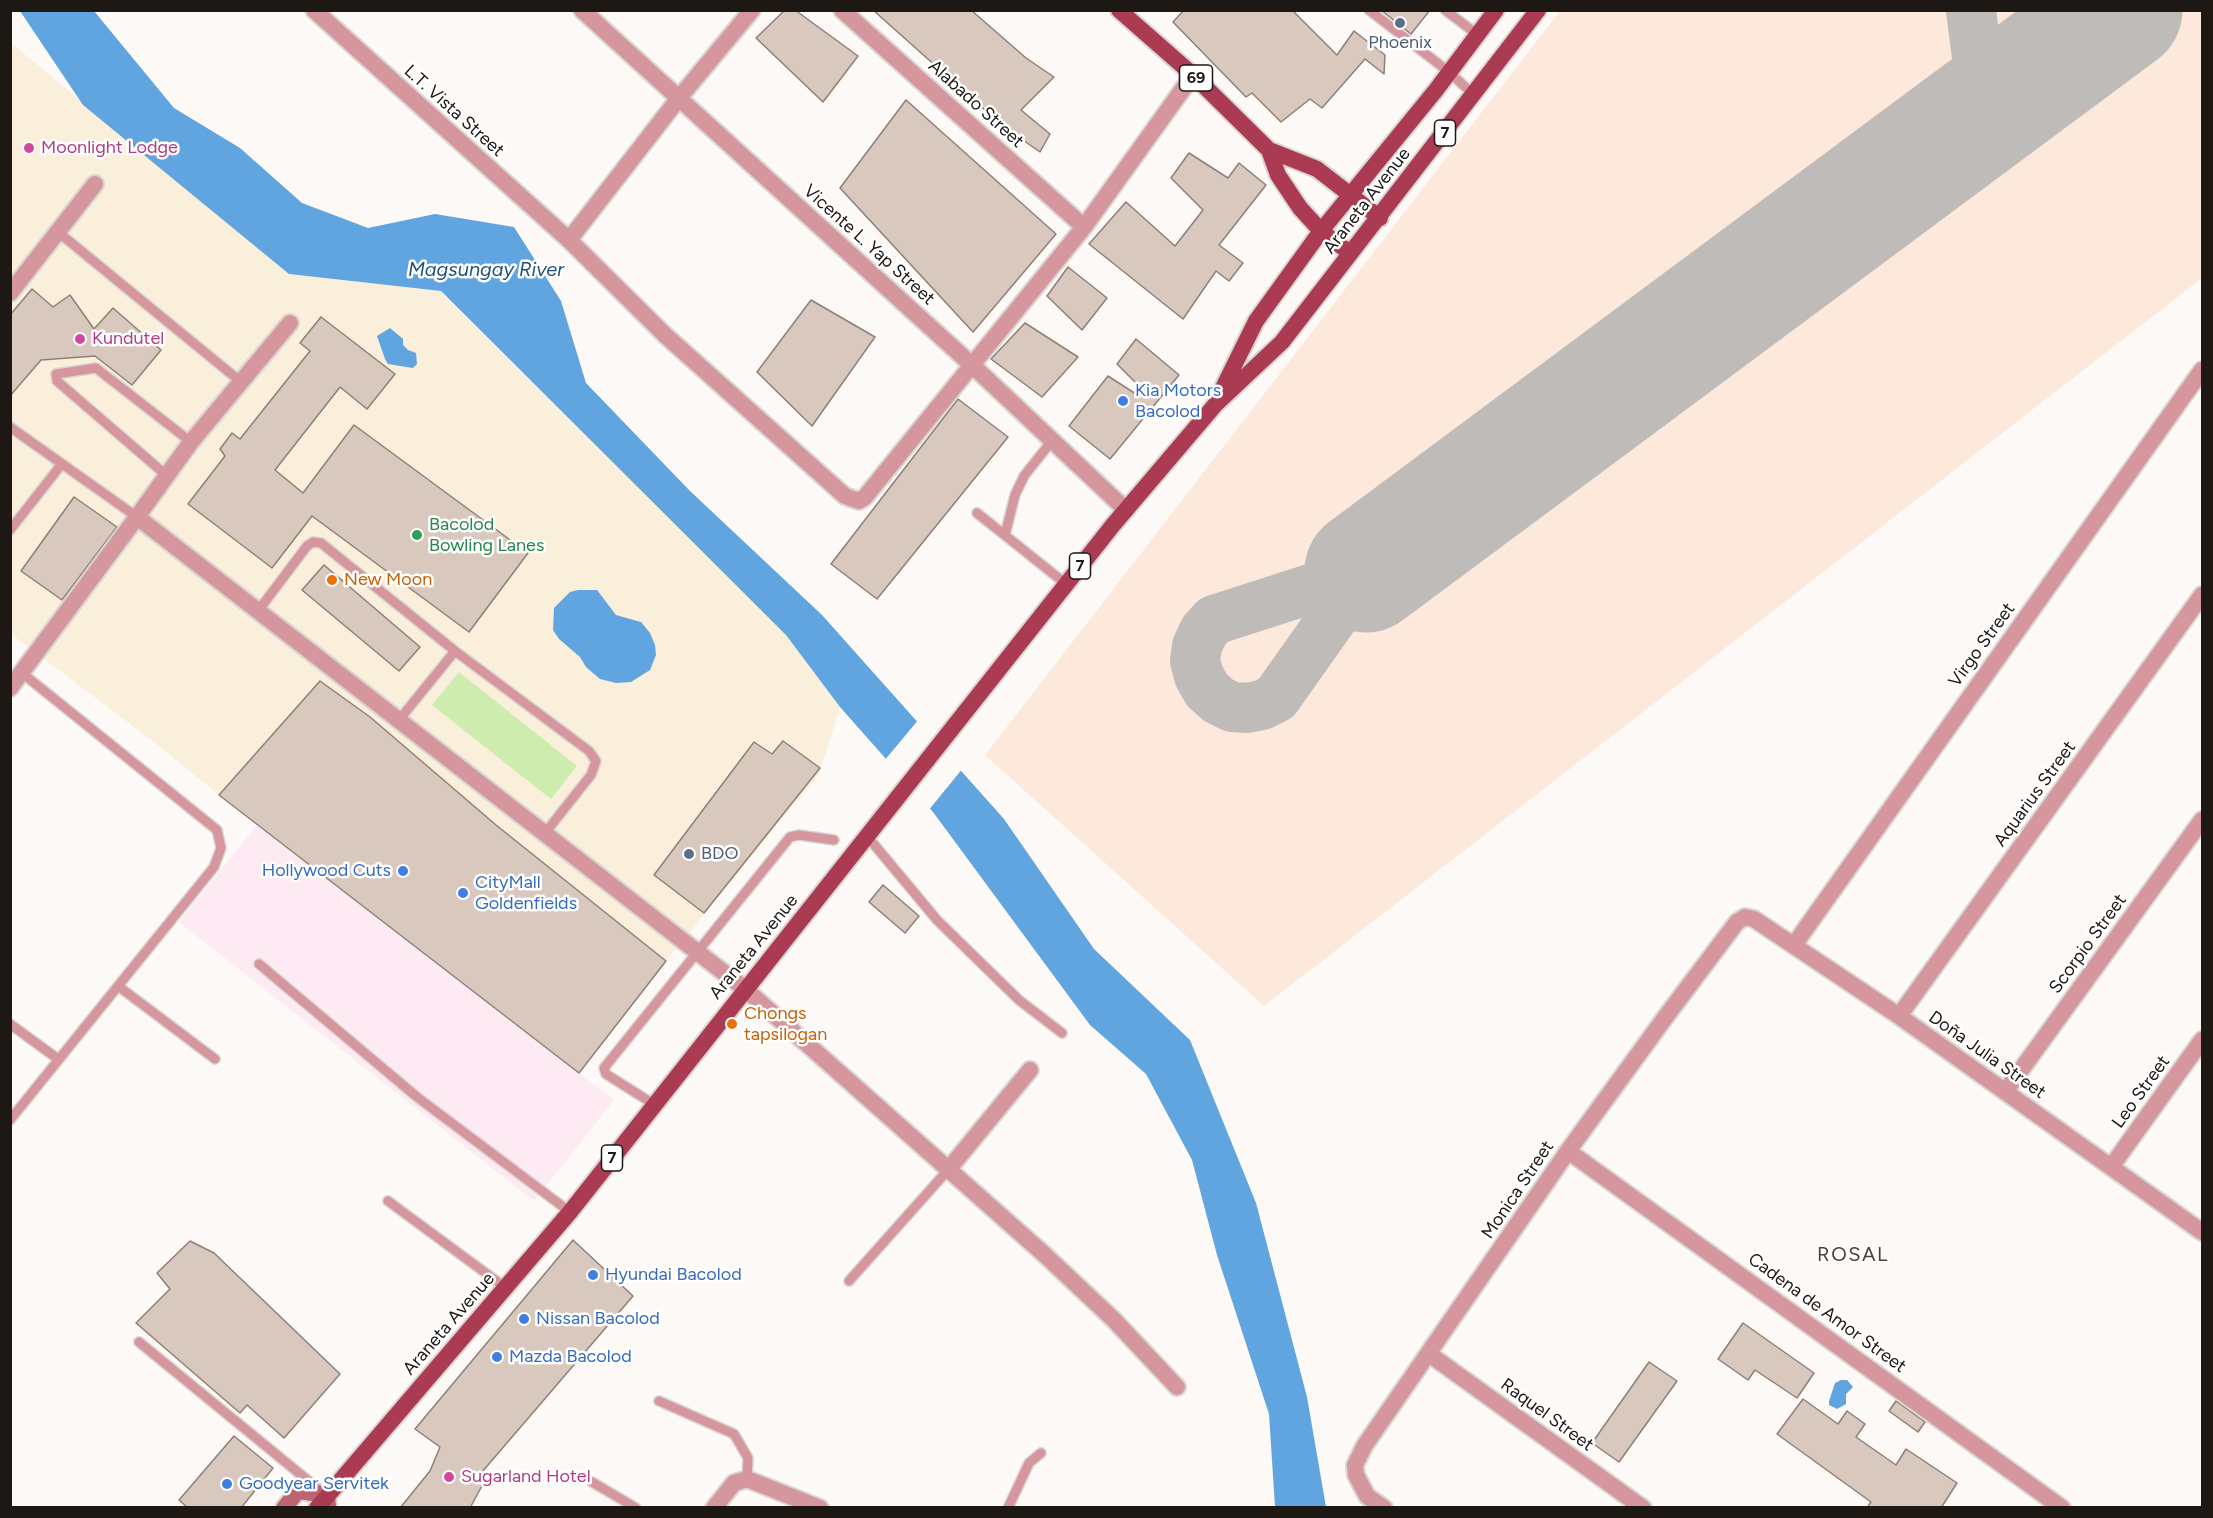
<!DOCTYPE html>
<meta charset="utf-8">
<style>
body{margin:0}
#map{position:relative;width:2213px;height:1518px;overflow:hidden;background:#fdf9f7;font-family:Figtree,sans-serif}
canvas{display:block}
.frame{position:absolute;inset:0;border:12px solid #1d1814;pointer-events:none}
</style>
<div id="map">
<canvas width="2213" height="1518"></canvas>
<div class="frame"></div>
</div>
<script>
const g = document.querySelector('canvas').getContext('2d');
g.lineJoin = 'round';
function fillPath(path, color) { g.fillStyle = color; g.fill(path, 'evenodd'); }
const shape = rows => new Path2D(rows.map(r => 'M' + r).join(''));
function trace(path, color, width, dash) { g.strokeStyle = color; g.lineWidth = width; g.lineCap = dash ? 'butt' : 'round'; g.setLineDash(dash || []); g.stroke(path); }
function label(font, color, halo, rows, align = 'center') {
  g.font = font + ' Figtree,sans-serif'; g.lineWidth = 5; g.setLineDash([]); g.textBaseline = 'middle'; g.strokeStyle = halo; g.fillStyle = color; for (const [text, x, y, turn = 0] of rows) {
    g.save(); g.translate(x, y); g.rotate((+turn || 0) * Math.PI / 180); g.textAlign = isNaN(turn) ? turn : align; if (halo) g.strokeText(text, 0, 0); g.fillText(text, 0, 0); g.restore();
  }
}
const commercial = shape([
 [10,42,289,274,440,291,786,635,840,707,819,774,666,961,579,1073,219,795,154,742,11,634]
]);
const industrial = shape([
 [257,825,614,1100,534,1201,179,922]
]);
const built = shape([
 [1560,11,2202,11,2202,278,1264,1006,985,755]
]);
const green = shape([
 [459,672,577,766,551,799,432,705]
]);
const water = shape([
 [20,11,94,11,174,108,240,148,302,203,368,228,435,214,514,227,561,301,586,383,690,491,822,615,1004,819,1094,949,1190,1040,1256,1203,1307,1397,1326,1507,1275,1507,1269,1414,1217,1255,1192,1160,1146,1074,1090,1025,933,812,840,707,786,635,441,291,289,274,83,105],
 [390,328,403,339,403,345,408,350,416,353,417,364,413,368,388,364,385,359,377,336],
 [578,590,597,590,616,615,641,622,650,633,655,645,656,655,650,670,631,682,616,683,600,679,586,667,580,657,559,639,553,630,554,608,570,592],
 [1841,1380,1847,1380,1853,1387,1846,1394,1846,1404,1837,1409,1829,1405,1829,1401,1835,1383]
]);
const pier = shape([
 [919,719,963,768,928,811,884,761]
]);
const taxiway = shape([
 [1971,10,1984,112],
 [1366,571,1276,698,1262,705,1247,708,1232,707,1218,700,1207,690,1199,676,1195,661,1197,646,1204,631,1214,620,1366,571]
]);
const runway = shape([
 [1366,571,2121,10]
]);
const building = shape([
 [785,10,795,10,858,56,823,102,756,38,785,10],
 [873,10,971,10,1026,58,1054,77,1021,110,1050,134,1040,152,1004,127,873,10],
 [1184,10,1292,10,1337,55,1354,31,1385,55,1384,74,1365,59,1322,108,1310,99,1281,122,1252,93,1246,97,1173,22,1184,10],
 [1381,10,1430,10,1411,34,1381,10],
 [906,100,1056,234,973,332,840,188,906,100],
 [1189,153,1228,178,1239,163,1266,185,1219,245,1243,263,1229,281,1216,271,1183,319,1089,244,1126,202,1175,246,1203,210,1171,178,1189,153],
 [1068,267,1107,298,1082,330,1047,296,1068,267],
 [32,289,53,307,70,295,94,329,113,308,161,350,132,385,95,356,41,360,10,396,10,315,32,289],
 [811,300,875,337,812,426,757,372,811,300],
 [321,317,395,374,367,409,340,387,275,470,303,493,354,425,528,553,469,632,312,516,272,568,188,504,225,456,220,449,232,433,240,439,310,351,300,343,321,317],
 [1025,323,1078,357,1042,397,991,359,1025,323],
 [1136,339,1179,375,1110,459,1069,426,1108,376,1139,396,1144,391,1117,364,1136,339],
 [958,399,1008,437,877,599,831,564,958,399],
 [74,497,117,527,62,600,21,571,74,497],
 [324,565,420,647,399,671,302,590,324,565],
 [320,681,370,717,496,825,666,961,579,1073,219,795,320,681],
 [783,741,820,768,704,913,654,875,754,742,772,754,783,741],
 [883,885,919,916,905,933,869,902,883,885],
 [573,1240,633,1296,476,1479,483,1484,470,1508,400,1508,430,1471,440,1447,415,1429,573,1240],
 [190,1241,214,1253,340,1374,284,1438,247,1405,240,1413,136,1323,170,1289,157,1273,190,1241],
 [1743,1323,1814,1373,1797,1398,1755,1370,1748,1380,1718,1359,1743,1323],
 [1649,1362,1677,1381,1619,1462,1592,1443,1649,1362],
 [1803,1399,1838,1424,1847,1411,1865,1424,1856,1437,1896,1465,1906,1449,1957,1483,1941,1508,1867,1508,1871,1502,1777,1434,1803,1399],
 [1896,1401,1925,1422,1918,1432,1889,1411,1896,1401],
 [234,1436,273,1468,241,1508,188,1508,179,1500,234,1436]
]);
const service = shape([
 [1369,10,1449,72,1474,95],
 [1445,10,1478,35],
 [58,232,241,382],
 [10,427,137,517],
 [166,475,57,381,56,374,96,368,191,442],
 [977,513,1066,584],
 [10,530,61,465],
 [1005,535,1015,495,1024,476,1051,442],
 [258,611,307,546,313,542,321,543,455,651,589,751,596,761,591,775,545,833],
 [399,720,455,651],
 [867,836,937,920,1019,1000,1062,1033],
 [259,964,417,1097,570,1212],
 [118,986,215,1059],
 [10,1024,58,1059],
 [655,1105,606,1074,604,1068,790,837,799,835,834,840],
 [10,1120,214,867,221,848,217,830,22,673],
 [388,1201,506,1288],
 [849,1281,948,1170],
 [139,1342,322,1492],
 [659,1401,734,1434,748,1458,747,1479],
 [592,1482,636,1508],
 [1008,1508,1029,1463,1041,1453]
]);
const minor = shape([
 [314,10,569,240,665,335,845,496,859,501,865,497,1084,227,1193,75],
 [582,10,973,366,1126,510],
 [842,10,1084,227],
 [569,240,679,98,752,10],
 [10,293,95,184],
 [137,517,191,442,290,323],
 [1794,945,2202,370],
 [745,989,1045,1255,1114,1320,1177,1387],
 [1899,1016,2202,595],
 [2005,1092,2202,820],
 [1568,1151,2062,1508],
 [2111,1167,2202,1040],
 [948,1170,1030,1070],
 [1429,1354,1643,1508],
 [714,1508,734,1483,747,1479,820,1508],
 [1384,1508,1367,1496,1356,1475,1355,1465,1365,1445,1568,1151,1667,1015,1737,922,1745,917,1754,919,1899,1016,2202,1232]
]);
const tertiary = shape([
 [10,688,137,517,745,989]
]);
const secondary = shape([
 [284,1508,298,1491,327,1495,328,1507]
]);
const primary = shape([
 [1119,10,1193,75,1269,150,1278,175,1300,208,1321,231,1350,253],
 [1269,150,1317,169,1380,218],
 [1219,396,1256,321,1321,231,1436,90,1496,10],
 [317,1508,570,1212,1113,525,1215,405,1282,342,1538,10]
]);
const markers = [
 [1400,23,6,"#5c6f8a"],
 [29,148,6,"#d1479c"],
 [80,339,6,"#d1479c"],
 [1123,401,6,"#3f7fe0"],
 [417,535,6,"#2e9e5b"],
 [332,580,6,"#e8710a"],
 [689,854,6,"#5c6f8a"],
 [403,871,6,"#3f7fe0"],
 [463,893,6,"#3f7fe0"],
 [732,1024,6,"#e8710a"],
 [593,1275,6,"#3f7fe0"],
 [524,1319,6,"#3f7fe0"],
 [497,1357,6,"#3f7fe0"],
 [449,1477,6,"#d1479c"],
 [227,1484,6,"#3f7fe0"]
];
const shields = [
 [1196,78,33],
 [1445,133,21],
 [1080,566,21],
 [612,1158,21]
];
const shieldNames = [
 ["69",1196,78],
 ["7",1445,133],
 ["7",1080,566],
 ["7",612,1158]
];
const serviceNames = [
 ["Phoenix",1400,43],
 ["BDO",701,854,"left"]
];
const streetNames = [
 ["Alabado Street",976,104,42],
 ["L.T. Vista Street",454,111,42],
 ["Araneta Avenue",1367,201,-52],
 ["Vicente L. Yap Street",869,245,42],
 ["Virgo Street",1982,645,-54],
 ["Aquarius Street",2035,794,-54],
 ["Scorpio Street",2088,944,-54],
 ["Araneta Avenue",754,947,-51],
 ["Doña Julia Street",1987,1055,35],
 ["Leo Street",2141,1092,-54],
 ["Monica Street",1518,1190,-56],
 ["Cadena de Amor Street",1827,1313,36],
 ["Araneta Avenue",449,1324,-49],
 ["Raquel Street",1547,1415,36]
];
const hotelNames = [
 ["Moonlight Lodge",41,148],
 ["Kundutel",92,339],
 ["Sugarland Hotel",461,1477]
];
const shopNames = [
 ["Kia Motors",1135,391],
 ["Bacolod",1135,412],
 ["Hollywood Cuts",391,871,"right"],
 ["CityMall",475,883],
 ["Goldenfields",475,904],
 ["Hyundai Bacolod",605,1275],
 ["Nissan Bacolod",536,1319],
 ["Mazda Bacolod",509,1357],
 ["Goodyear Servitek",239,1484]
];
const leisureNames = [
 ["Bacolod",429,525],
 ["Bowling Lanes",429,546]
];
const foodNames = [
 ["New Moon",344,580],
 ["Chongs",744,1014],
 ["tapsilogan",744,1035]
];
const waterNames = [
 ["Magsungay River",486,270]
];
const neighbourhoodNames = [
 ["ROSAL",1853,1255]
];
fillPath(commercial, '#f9efda');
fillPath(industrial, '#fdeaf3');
fillPath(built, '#fce9dc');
fillPath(green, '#cdecad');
fillPath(water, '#60a5df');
fillPath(pier, '#fdf9f7');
trace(taxiway, '#bfbbb8', 50);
trace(runway, '#bfbbb8', 123);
fillPath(building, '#d9c8be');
trace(building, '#8f7f76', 1.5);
trace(service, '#d9d5d3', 12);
trace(minor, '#d9d5d3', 20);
trace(tertiary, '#d9d5d3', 20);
trace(secondary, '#d9d5d3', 20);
trace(primary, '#d9d5d3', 20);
trace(service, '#d5969e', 9);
trace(minor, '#d5969e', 16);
trace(tertiary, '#d5969e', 16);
trace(secondary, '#bd6372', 16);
trace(primary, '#aa3b53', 16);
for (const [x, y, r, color] of markers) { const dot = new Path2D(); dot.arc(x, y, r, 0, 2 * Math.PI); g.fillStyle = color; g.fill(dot); trace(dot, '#fff', 2); }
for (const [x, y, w] of shields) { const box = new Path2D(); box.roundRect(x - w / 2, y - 13, w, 26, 4.5); g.fillStyle = '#fff'; g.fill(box); trace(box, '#1d1814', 1.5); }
label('bold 16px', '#1d1814', null, shieldNames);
label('18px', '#4e5e75', '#fff', serviceNames);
label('18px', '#1d1814', '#fff', streetNames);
label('18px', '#b23c85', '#fff', hotelNames, 'left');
label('18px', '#366cbe', '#fff', shopNames, 'left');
label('18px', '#27864d', '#fff', leisureNames, 'left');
label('18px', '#c56008', '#fff', foodNames, 'left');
label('italic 20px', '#21537a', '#fff', waterNames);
g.letterSpacing = '1.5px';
label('20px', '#4d4037', '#fff', neighbourhoodNames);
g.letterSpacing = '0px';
</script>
